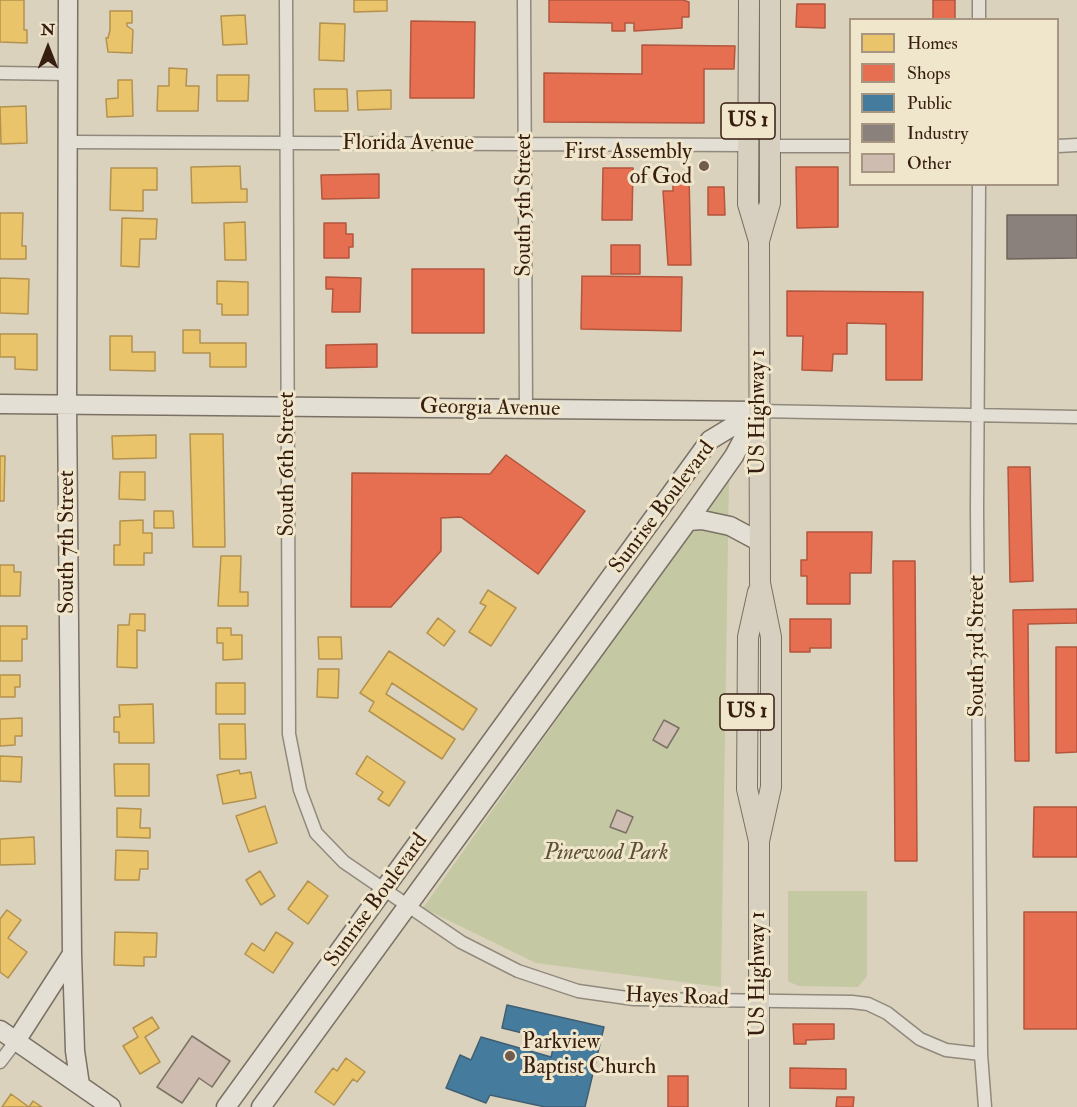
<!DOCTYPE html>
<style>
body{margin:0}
#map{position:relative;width:1077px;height:1107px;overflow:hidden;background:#dbd2bd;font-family:"IM FELL Double Pica",serif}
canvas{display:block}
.legend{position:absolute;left:849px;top:18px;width:210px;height:168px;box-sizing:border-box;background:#f0e6cc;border:2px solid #a69681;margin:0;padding:8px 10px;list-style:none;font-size:18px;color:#361d10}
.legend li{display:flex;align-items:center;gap:12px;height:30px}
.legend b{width:30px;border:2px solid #a69681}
.north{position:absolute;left:18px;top:18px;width:60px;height:60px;-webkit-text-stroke:4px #f0e6cc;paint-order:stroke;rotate:0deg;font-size:16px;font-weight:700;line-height:24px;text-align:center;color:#361d10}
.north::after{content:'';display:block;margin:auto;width:21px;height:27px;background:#361d10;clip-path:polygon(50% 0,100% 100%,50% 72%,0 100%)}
</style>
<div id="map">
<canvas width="1077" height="1107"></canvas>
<ul class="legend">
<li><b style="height:16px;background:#e9c46a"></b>Homes</li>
<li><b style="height:16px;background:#e76f51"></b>Shops</li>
<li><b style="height:16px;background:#457b9d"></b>Public</li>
<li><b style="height:16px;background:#8a817c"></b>Industry</li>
<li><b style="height:16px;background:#cdbcaf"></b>Other</li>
</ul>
<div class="north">N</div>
</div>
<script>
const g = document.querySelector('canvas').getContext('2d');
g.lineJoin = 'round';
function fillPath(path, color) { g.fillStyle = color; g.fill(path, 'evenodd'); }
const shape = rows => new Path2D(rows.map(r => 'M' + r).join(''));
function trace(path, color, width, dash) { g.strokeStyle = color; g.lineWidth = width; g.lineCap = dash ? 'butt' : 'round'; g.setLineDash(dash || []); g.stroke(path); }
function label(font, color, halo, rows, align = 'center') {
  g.font = font + ' "IM FELL Double Pica",serif'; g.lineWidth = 6; g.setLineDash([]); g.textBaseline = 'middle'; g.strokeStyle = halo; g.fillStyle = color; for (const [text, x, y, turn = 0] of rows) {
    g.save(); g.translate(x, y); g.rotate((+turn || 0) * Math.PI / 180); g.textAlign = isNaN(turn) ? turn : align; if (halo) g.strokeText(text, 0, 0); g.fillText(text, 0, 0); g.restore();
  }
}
const green = shape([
 [729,477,721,987,536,963,423,908],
 [788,891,867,891,867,976,858,987,798,986,788,981]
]);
const homes = shape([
 [0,0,24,0,24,30,27,30,27,43,0,42,0,0],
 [354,0,387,0,387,11,354,12,354,0],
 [110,11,132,11,132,23,127,23,127,26,133,30,132,53,108,52,106,38,108,38,110,30,110,11],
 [245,15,247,44,223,45,221,16,245,15],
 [320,23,345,24,344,61,319,60,320,23],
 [169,68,187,69,186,86,199,86,198,111,157,111,158,86,169,86,169,68],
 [217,75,249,75,248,101,217,101,217,75],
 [118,80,132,80,133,116,107,117,106,99,118,98,118,80],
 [314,89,347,89,348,111,315,111,314,89],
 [391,90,391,109,358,110,357,91,391,90],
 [26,106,27,143,1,144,0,107,26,106],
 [240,166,241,189,247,189,247,202,192,203,191,167,240,166],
 [111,168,157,168,157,190,143,190,143,211,110,210,111,168],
 [0,213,23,213,22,246,26,246,26,259,0,259,0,213],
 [122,218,157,219,156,239,140,239,139,267,121,266,122,218],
 [245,222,246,260,225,260,224,223,245,222],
 [0,278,29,279,28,314,0,313,0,278],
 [217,281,248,282,248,315,222,315,222,304,217,304,217,281],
 [183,330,200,330,200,343,246,343,246,367,210,367,210,353,183,353,183,330],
 [0,334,37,334,37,370,15,369,15,357,0,357,0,334],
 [110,336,132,336,132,352,155,352,155,371,110,370,110,336],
 [190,434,223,434,225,547,193,547,190,434],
 [156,435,156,458,113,459,112,436,156,435],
 [0,456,5,456,4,501,0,501,0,456],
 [120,472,145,472,145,500,119,499,120,472],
 [154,511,173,511,174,528,154,528,154,511],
 [143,520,143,533,152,533,152,553,144,553,144,565,114,565,114,545,120,545,120,521,143,520],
 [221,556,241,556,240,592,248,592,248,606,218,606,221,556],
 [0,565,14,565,14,572,21,572,20,596,0,596,0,565],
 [488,590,516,608,491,646,469,632,486,606,480,603,488,590],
 [130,614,145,614,145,631,137,630,137,668,117,667,118,625,129,625,130,614],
 [438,618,455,631,444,646,427,633,438,618],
 [0,626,27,626,27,639,22,639,22,661,0,661,0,626],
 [217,628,231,628,231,635,242,635,242,659,223,660,223,643,217,643,217,628],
 [318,637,341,637,342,659,319,659,318,637],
 [389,651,477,709,463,730,392,683,386,694,455,739,442,759,369,711,374,702,360,693,389,651],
 [318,669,339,669,338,698,317,697,318,669],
 [0,675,20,675,20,687,15,687,15,697,0,697,0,675],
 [216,683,245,683,245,714,216,714,216,683],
 [153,704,154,743,119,743,119,732,114,732,114,717,120,717,119,705,153,704],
 [22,718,22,736,15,736,15,745,0,746,0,719,22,718],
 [219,724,245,724,246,759,220,759,219,724],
 [0,756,22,757,21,782,0,781,0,756],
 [367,756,405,782,389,806,378,799,383,792,356,774,367,756],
 [114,764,149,764,149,796,115,796,114,764],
 [239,770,240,774,251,772,256,798,223,804,217,775,239,770],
 [265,806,277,843,249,852,236,816,265,806],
 [117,808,141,809,140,828,150,828,150,838,117,837,117,808],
 [34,837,35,864,0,865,0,839,34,837],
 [116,850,148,851,148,869,140,869,139,880,115,880,116,850],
 [260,871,275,896,261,905,246,880,260,871],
 [308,881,328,896,308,924,288,909,308,881],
 [7,910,21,920,8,938,27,952,8,978,0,972,0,919,7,910],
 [115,932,157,933,156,957,144,957,144,966,114,965,115,932],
 [276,932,293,943,273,973,245,954,252,943,264,951,276,932],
 [152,1017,159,1028,145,1037,160,1062,140,1074,123,1046,138,1037,133,1028,152,1017],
 [346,1058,365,1072,357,1082,353,1079,334,1105,315,1092,333,1068,337,1071,346,1058],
 [11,1094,29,1107,33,1101,42,1107,2,1107,11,1094]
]);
const shops = shape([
 [549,0,683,0,689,2,689,17,682,17,682,28,634,31,634,23,625,23,625,31,612,31,612,23,549,22,549,0],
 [933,0,955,0,955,20,933,20,933,0],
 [797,4,825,4,825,28,796,27,797,4],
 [411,21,475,22,474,98,410,98,411,21],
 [642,45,735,46,734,69,704,69,704,123,544,122,544,73,642,74,642,45],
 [796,167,838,167,838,227,797,228,796,167],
 [603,168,633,168,632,220,602,220,603,168],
 [379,174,379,198,322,199,321,175,379,174],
 [673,175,689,175,691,265,668,265,663,191,673,191,673,175],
 [708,187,724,187,725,215,708,215,708,187],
 [324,223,346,223,346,234,353,234,353,247,349,247,349,258,324,258,324,223],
 [611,245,640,245,640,274,611,274,611,245],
 [412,269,484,269,484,333,412,333,412,269],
 [582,276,682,277,681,331,581,329,582,276],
 [326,277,361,278,360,312,332,312,333,289,326,289,326,277],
 [787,291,923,292,922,380,886,380,886,324,847,323,847,354,833,354,832,371,802,370,803,336,787,336,787,291],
 [377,344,377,367,326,368,326,345,377,344],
 [506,455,585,511,538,574,461,517,441,518,441,551,391,607,351,607,352,473,490,474,506,455],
 [1008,467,1030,467,1033,581,1010,582,1008,467],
 [807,532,872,532,871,573,850,573,850,604,807,604,807,576,801,576,801,560,807,560,807,532],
 [893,561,915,561,917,861,895,861,893,561],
 [1077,609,1077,623,1028,624,1029,761,1015,761,1013,610,1077,609],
 [790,619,831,619,831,648,810,648,810,652,790,652,790,619],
 [1056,647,1077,647,1077,752,1056,753,1056,647],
 [1034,807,1077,807,1077,857,1033,857,1034,807],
 [1024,912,1077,912,1077,1029,1024,1029,1024,912],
 [793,1024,834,1024,834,1039,806,1040,806,1044,794,1044,793,1024],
 [790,1068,846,1069,846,1089,790,1088,790,1068],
 [668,1076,688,1076,688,1107,668,1107,668,1076],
 [837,1097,854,1097,853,1107,836,1107,837,1097]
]);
const public = shape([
 [507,1005,604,1027,585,1107,545,1107,490,1095,486,1103,446,1088,460,1055,471,1060,481,1037,551,1057,555,1041,502,1028,507,1005]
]);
const industry = shape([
 [1007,215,1077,215,1077,258,1007,259,1007,215]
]);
const building = shape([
 [664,720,679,728,667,748,653,740,664,720],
 [617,810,633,817,626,833,610,827,617,810],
 [192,1036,230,1061,212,1087,199,1078,182,1103,157,1087,192,1036]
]);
const street = shape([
 [286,0,289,734,300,790,316,833,344,862,461,942,518,971,578,991,634,999,852,1002,868,1004,887,1013,920,1039,946,1050,981,1054],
 [524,0,526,409],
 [979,0,979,20],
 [0,73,68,74],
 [68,142,748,145],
 [770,146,850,146],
 [1058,146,1077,145],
 [979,184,977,508,981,1054,985,1107],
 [758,411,1077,417],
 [0,1062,16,1041]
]);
const secondary = shape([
 [0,404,756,411],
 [688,521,702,520,730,526,760,542],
 [72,954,75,1051,80,1085],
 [0,1030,111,1107],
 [16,1041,72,954,67,405,68,0],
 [226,1107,710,440,758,411],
 [261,1107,688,521,734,456,757,413]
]);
const primary = shape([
 [749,0,748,204,759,241,760,583,771,637,771,787,759,841],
 [759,241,770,203,770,0],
 [758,592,748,637,747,789,759,841,759,1107]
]);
const markers = [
 [704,166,6,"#705c4d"],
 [510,1056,6,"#705c4d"]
];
const shields = [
 [748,121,54],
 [747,712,54]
];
const shieldNames = [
 ["US 1",748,121],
 ["US 1",747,712]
];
const streetNames = [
 ["Florida Avenue",408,144],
 ["South 5th Street",525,205,-90],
 ["Georgia Avenue",490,409,1],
 ["US Highway 1",759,412,-90],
 ["South 6th Street",288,464,-90],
 ["Sunrise Boulevard",663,508,-53],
 ["South 7th Street",68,542,-90],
 ["South 3rd Street",978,646,-90],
 ["Sunrise Boulevard",377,901,-54],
 ["US Highway 1",759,974,-90],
 ["Hayes Road",677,998,2]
];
const poiNames = [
 ["First Assembly",692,153],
 ["of God",692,178],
 ["Parkview",522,1043,"left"],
 ["Baptist Church",522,1068,"left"]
];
const parkNames = [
 ["Pinewood Park",606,854]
];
fillPath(green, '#c4c8a3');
fillPath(homes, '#e9c46a');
trace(homes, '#b3924f', 1.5);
fillPath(shops, '#e76f51');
trace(shops, '#b2563e', 1.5);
fillPath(public, '#457b9d');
trace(public, '#405f73', 1.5);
fillPath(industry, '#8a817c');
trace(industry, '#71635c', 1.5);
fillPath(building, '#cdbcaf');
trace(building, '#7a7164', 1.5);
trace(street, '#91897c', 15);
trace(secondary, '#7a7164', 21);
trace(primary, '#7a7164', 22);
trace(street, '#e3dfd4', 12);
trace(secondary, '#e3dfd4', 18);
trace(primary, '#d7cfbf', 20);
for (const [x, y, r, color] of markers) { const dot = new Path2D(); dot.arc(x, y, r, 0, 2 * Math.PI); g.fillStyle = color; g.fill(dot); trace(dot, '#f0e6cc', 2); }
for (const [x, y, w] of shields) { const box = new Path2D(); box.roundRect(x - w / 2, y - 18, w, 36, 4.5); g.fillStyle = '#f0e6cc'; g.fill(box); trace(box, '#361d10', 1.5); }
label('bold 21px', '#361d10', null, shieldNames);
label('22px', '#361d10', '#f0e6cc', streetNames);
label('22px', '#361d10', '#f0e6cc', poiNames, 'right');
label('italic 22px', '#5b4e36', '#f0e6cc', parkNames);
</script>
